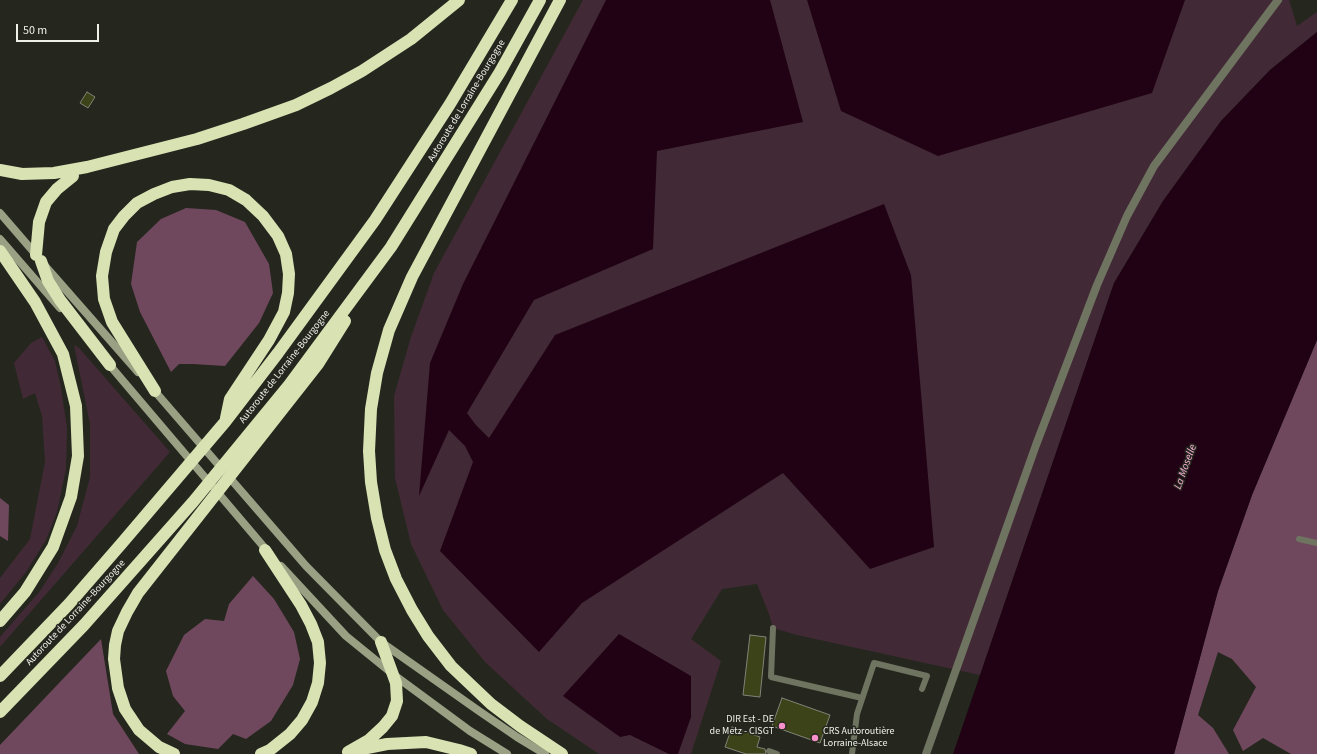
<!DOCTYPE html>
<meta charset="utf-8">
<style>
body{margin:0}
#map{position:relative;width:1317px;height:754px;overflow:hidden;background:#25271e;font-family:"Source Sans 3",sans-serif}
canvas{display:block}
.scale{position:absolute;left:16px;top:24px;width:83px;height:18px;box-sizing:border-box;border:2px solid #eff0ea;border-top:0;padding-left:5px;font-size:12px;line-height:14px;white-space:nowrap;color:#eff0ea;-webkit-text-stroke:3px #25271e;paint-order:stroke}
</style>
<div id="map">
<canvas width="1317" height="754"></canvas>
<div class="scale">50 m</div>
</div>
<script>
const g = document.querySelector('canvas').getContext('2d');
g.lineJoin = 'round';
function fillPath(path, color) { g.fillStyle = color; g.fill(path, 'evenodd'); }
const shape = rows => new Path2D(rows.map(r => 'M' + r).join(''));
function trace(path, color, width, dash) { g.strokeStyle = color; g.lineWidth = width; g.lineCap = dash ? 'butt' : 'round'; g.setLineDash(dash || []); g.stroke(path); }
function label(font, color, halo, rows, align = 'center') {
  g.font = font + ' "Source Sans 3",sans-serif'; g.lineWidth = 3; g.setLineDash([]); g.textBaseline = 'middle'; g.strokeStyle = halo; g.fillStyle = color; for (const [text, x, y, turn = 0] of rows) {
    g.save(); g.translate(x, y); g.rotate((+turn || 0) * Math.PI / 180); g.textAlign = isNaN(turn) ? turn : align; if (halo) g.strokeText(text, 0, 0); g.fillText(text, 0, 0); g.restore();
  }
}
const green = shape([
 [583,0,1289,0,1297,26,1317,12,1317,32,1270,70,1221,121,1163,201,1114,283,980,675,797,635,773,628,769,614,757,584,722,589,691,639,721,661,691,754,599,754,547,719,485,662,443,610,411,544,395,478,394,396,411,337,434,273],
 [42,337,55,361,61,388,67,428,66,469,57,512,46,540,26,572,0,604,0,578,30,539,45,462,42,416,35,393,23,399,14,363,31,343],
 [74,345,79,348,170,452,0,647,0,637,40,591,58,563,77,526,90,477,90,424]
]);
const forest = shape([
 [186,208,216,210,245,222,269,264,273,293,259,323,225,366,193,364,179,364,171,372,140,312,131,284,137,242,161,219],
 [1317,340,1317,754,1291,754,1263,738,1243,751,1233,730,1256,687,1232,659,1218,652,1198,715,1213,728,1229,754,1174,754,1218,591,1252,495],
 [0,498,9,505,8,541,0,536],
 [253,576,274,599,294,632,300,659,293,685,271,721,246,739,233,734,218,749,185,744,167,734,185,711,173,696,166,671,184,635,205,619,224,621,229,604],
 [101,639,113,714,139,754,0,754,0,745]
]);
const water = shape([
 [606,0,770,0,803,122,657,151,653,249,534,300,467,413,475,424,489,438,555,335,884,204,911,275,934,547,870,569,783,473,582,603,539,652,440,551,473,462,465,446,449,430,419,496,430,363,463,284],
 [807,0,1185,0,1152,93,938,156,841,111],
 [1317,32,1317,340,1252,495,1218,591,1174,754,953,754,1114,283,1163,201,1221,121,1270,70],
 [619,634,691,676,691,717,678,754,669,754,630,735,620,737,563,696]
]);
const building = shape([
 [87,92,95,97,88,108,80,103,87,92],
 [750,635,766,637,760,697,743,695,750,635],
 [782,698,830,715,820,743,772,726,782,698],
 [732,727,760,737,757,747,765,749,766,754,746,754,725,747,732,727]
]);
const service = shape([
 [1299,539,1317,543],
 [773,628,771,677,862,698],
 [769,751,777,754],
 [852,754,857,714,874,663,927,676,922,689]
]);
const minor = shape([
 [926,754,1036,445,1097,285,1127,216,1154,166,1278,0]
]);
const secondary = shape([
 [0,213,38,257],
 [0,239,60,308],
 [45,266,138,372],
 [107,362,269,553],
 [152,388,306,566,381,642,479,711,517,737,545,754],
 [281,566,346,636,394,675,470,731,507,754]
]);
const motorway = shape([
 [560,0,412,277,389,330,377,373,371,409,369,451,371,482,377,518,385,550,396,579,412,610,428,636,451,666,491,704,520,726,562,754],
 [0,170,22,174,54,173,87,167,197,139,243,124,296,105,331,88,362,71,411,39,459,0],
 [0,251,35,302,63,354,76,406,78,456,71,497,53,547,25,592,0,621],
 [36,255,39,222,46,202,57,189,73,176],
 [41,261,48,281,60,300,110,365],
 [155,391,112,322,104,299,102,276,106,252,114,229,124,216,137,203,154,194,172,187,190,184,209,185,229,190,246,200,263,216,278,236,286,254,289,274,288,293,284,312,269,340,230,399,226,418],
 [0,676,69,604,122,543,225,422,278,353,375,220,450,104,512,0],
 [0,712,84,625,193,502,289,385,391,247,500,72,540,0],
 [358,750,387,744,426,742,459,750,471,754],
 [348,752,369,740,383,727,392,716,397,701,396,683,381,642],
 [174,754,159,747,139,730,125,709,118,688,114,659,115,645,118,631,127,612,138,593,318,364,345,321],
 [261,754,270,750,290,734,302,720,312,702,318,683,320,663,318,642,311,624,301,605,265,550]
]);
const markers = [
 [782,726,4,"#f890ca"],
 [815,738,4,"#f890ca"]
];
const streetNames = [
 ["Autoroute de Lorraine-Bourgogne",467,101,-59],
 ["Autoroute de Lorraine-Bourgogne",285,367,-52],
 ["Autoroute de Lorraine-Bourgogne",76,613,-47]
];
const poiNames = [
 ["DIR Est - DE",774,720],
 ["de Metz - CISGT",774,732],
 ["CRS Autoroutière",823,732,"left"],
 ["Lorraine-Alsace",823,744,"left"]
];
const waterNames = [
 ["La Moselle",1186,467,-70]
];
fillPath(green, '#412a36');
fillPath(forest, '#70485e');
fillPath(water, '#210215');
fillPath(building, '#3c4319');
trace(building, '#808378', 1);
trace(service, '#6f7461', 6);
trace(minor, '#6f7461', 8);
trace(secondary, '#99a083', 8);
trace(motorway, '#d8e2b3', 12);
for (const [x, y, r, color] of markers) { const dot = new Path2D(); dot.arc(x, y, r, 0, 2 * Math.PI); g.fillStyle = color; g.fill(dot); trace(dot, '#25271e', 1.5); }
label('10px', '#eff0ea', '#25271e', streetNames);
label('10px', '#eff0ea', '#25271e', poiNames, 'right');
label('italic 11px', '#f1acd1', '#25271e', waterNames);
</script>
